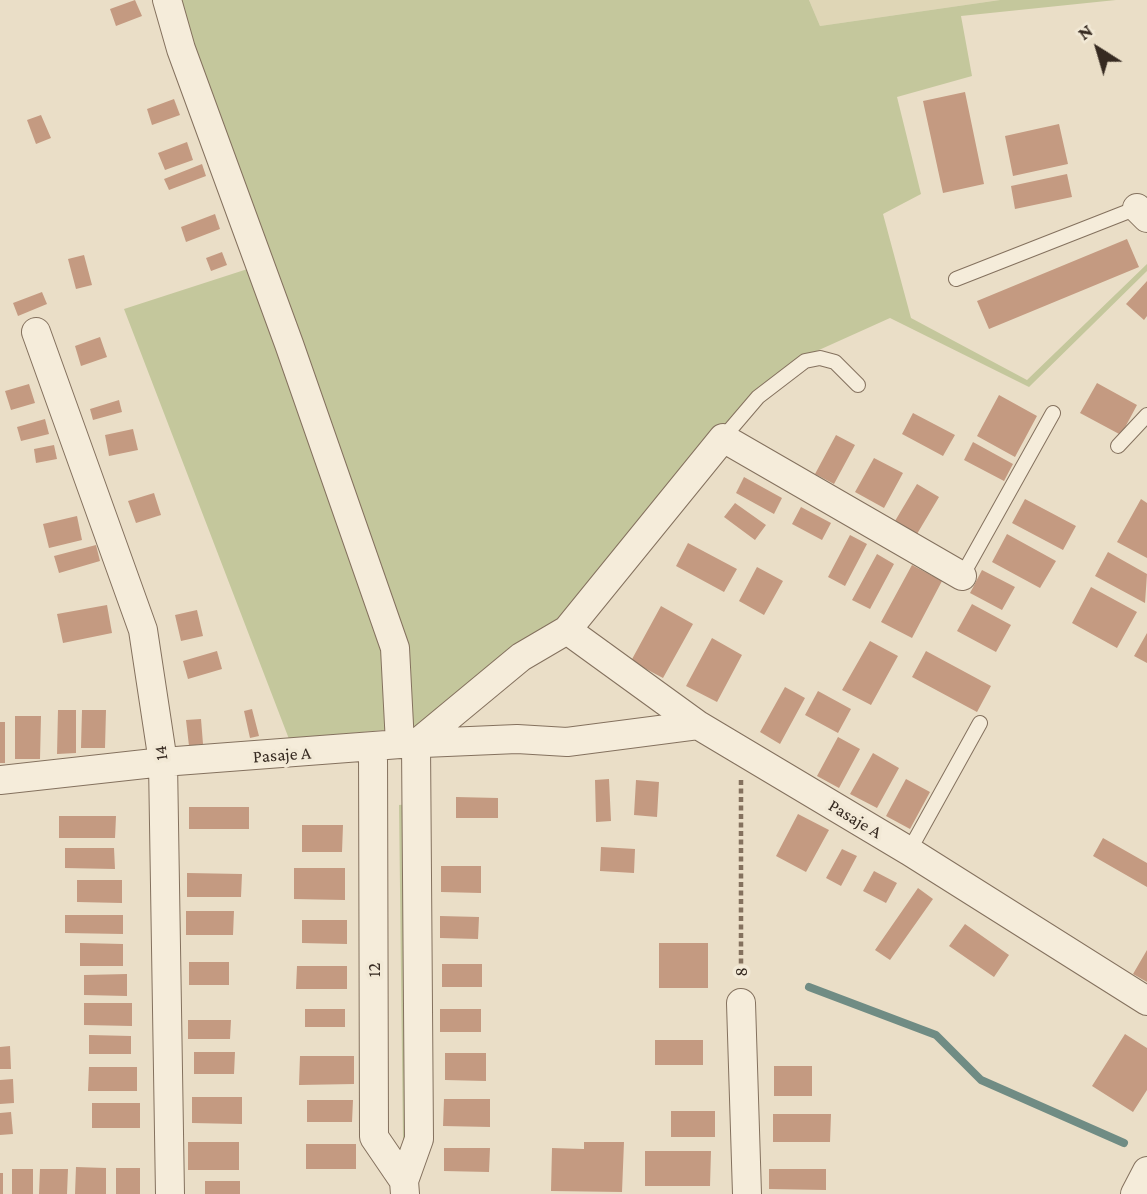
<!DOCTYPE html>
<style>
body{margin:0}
#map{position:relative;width:1147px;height:1194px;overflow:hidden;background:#eadec7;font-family:"Crimson Pro",serif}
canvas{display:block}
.north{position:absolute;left:1063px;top:14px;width:70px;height:70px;-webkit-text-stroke:5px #f2e9d6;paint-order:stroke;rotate:323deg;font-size:19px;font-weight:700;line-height:28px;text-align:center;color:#362a21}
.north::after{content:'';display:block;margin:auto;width:24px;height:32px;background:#362a21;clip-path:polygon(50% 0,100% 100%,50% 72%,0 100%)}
</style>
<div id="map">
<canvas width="1147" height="1194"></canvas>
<div class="north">N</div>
</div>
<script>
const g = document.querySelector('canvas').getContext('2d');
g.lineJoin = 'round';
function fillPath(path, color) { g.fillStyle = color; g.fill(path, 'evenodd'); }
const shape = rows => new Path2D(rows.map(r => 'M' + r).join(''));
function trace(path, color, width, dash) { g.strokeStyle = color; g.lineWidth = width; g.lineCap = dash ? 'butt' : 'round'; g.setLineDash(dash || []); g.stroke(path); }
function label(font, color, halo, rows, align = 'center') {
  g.font = font + ' "Crimson Pro",serif'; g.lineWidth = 7; g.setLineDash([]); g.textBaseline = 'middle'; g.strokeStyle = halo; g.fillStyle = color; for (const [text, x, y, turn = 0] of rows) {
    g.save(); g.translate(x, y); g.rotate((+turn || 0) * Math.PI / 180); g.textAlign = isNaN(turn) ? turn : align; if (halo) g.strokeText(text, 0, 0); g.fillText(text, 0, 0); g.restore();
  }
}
const farmland = shape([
 [809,0,1000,0,820,26]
]);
const green = shape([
 [178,0,809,0,820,26,1000,0,1116,0,961,16,972,76,897,97,921,194,883,214,911,318,1027,380,1147,264,1147,271,1029,387,890,318,799,359,580,617,437,725,289,739,124,309,263,264],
 [409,804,412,1142,403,1141,399,805]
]);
const stream = shape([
 [809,987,936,1035,981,1080,1124,1143]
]);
const building = shape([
 [135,0,142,16,116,26,110,9],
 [965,92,984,184,943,193,923,101],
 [174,99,180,115,152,125,147,109],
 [41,115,51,138,36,144,27,120],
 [1059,124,1068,164,1013,176,1005,136],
 [187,142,193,160,165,170,158,153],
 [202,164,206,176,169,190,164,179],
 [1067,174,1072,197,1015,209,1011,186],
 [215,214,220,229,186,242,181,227],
 [1127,239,1139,267,989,329,977,301],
 [222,252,227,265,211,271,206,258],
 [84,255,92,285,76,289,68,259],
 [1147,281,1147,316,1144,320,1126,304],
 [42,292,47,304,18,316,13,303],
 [100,337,107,357,81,366,75,346],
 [1097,383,1137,405,1121,435,1080,413],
 [29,384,35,403,11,410,5,391],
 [999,395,1037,416,1015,457,977,436],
 [119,400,122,412,93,420,90,409],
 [913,413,955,435,943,456,902,434],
 [45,419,49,434,21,441,17,427],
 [133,429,138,450,109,456,105,435],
 [836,435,855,445,834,484,815,474],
 [973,442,1013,464,1004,481,964,460],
 [54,445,57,459,36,463,34,449],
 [874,458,903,473,884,508,855,492],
 [744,477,782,498,774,514,736,493],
 [917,484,939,497,914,539,892,526],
 [154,493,161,515,136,523,128,501],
 [1025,499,1076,526,1063,550,1012,523],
 [1141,499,1147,503,1147,558,1117,542],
 [735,503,766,525,755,540,724,517],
 [801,507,831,523,822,540,792,524],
 [77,516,82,540,49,548,43,524],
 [1007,534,1056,561,1040,588,992,562],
 [850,535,867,544,845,586,828,577],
 [688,543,737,569,724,592,676,566],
 [96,545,100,561,59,573,54,556],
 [1108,552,1147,574,1145,603,1095,576],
 [877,554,894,564,870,609,852,600],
 [912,565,942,581,912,638,881,622],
 [757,567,783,581,764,615,739,601],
 [982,570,1015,587,1002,610,970,593],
 [1091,587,1137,612,1117,648,1072,623],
 [972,604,1011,625,996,652,957,631],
 [107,605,112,633,63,643,57,614],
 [661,606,693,624,663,678,631,661],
 [197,610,203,636,181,641,175,615],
 [1147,633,1147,663,1134,656],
 [712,638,742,655,717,702,686,686],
 [870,641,898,656,871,705,842,690],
 [217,651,222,669,188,679,183,661],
 [926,651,991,686,977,712,912,677],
 [785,687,805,698,780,744,760,732],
 [818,691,851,709,838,733,805,715],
 [252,709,259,736,250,738,244,711],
 [58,710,76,710,76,753,57,754],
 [82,710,106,710,105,748,81,748],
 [15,716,41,716,40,759,15,759],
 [201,719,203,744,189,746,186,720],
 [0,722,5,722,5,763,0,763],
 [838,737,860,749,839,788,817,776],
 [873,753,899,768,877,808,850,794],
 [609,779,611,821,596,822,595,780],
 [906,779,930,792,910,829,886,816],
 [636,780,659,782,657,817,634,815],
 [456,797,498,798,498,818,456,818],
 [189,807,249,807,249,829,189,829],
 [798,814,829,830,806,872,776,856],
 [59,816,116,816,115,838,59,838],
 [302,825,343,825,342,852,302,852],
 [1103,838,1147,863,1147,887,1093,856],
 [601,847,635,849,634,873,600,871],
 [65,848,114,848,115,869,65,868],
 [842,849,857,856,841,886,826,878],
 [441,866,481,866,481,893,441,892],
 [294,868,345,868,345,900,294,899],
 [874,871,897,883,886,903,863,891],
 [187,873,242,874,241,897,187,897],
 [77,880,122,880,122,903,77,902],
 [918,888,933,899,890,960,875,950],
 [186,911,234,911,233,935,186,935],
 [65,915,123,915,123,934,65,933],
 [440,916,479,917,478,939,440,938],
 [302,920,347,920,347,944,302,943],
 [965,924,1009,955,994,977,949,946],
 [80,943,123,944,123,966,80,966],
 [659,943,708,943,708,988,659,988],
 [1147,950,1147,982,1133,974],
 [189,962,229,962,229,985,189,985],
 [442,964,482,964,482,987,442,987],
 [297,966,347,966,347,989,296,989],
 [127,974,127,996,84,995,84,975],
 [84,1003,132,1003,132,1026,84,1025],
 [305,1009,345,1009,345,1027,305,1027],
 [440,1009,481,1009,481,1032,440,1032],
 [188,1020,231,1020,230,1039,188,1039],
 [1125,1034,1147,1048,1147,1090,1133,1112,1092,1086],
 [89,1035,131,1036,131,1054,89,1054],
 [655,1040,703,1040,703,1065,655,1065],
 [10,1046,11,1069,0,1069,0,1047],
 [194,1052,235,1052,234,1074,194,1074],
 [445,1053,486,1053,486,1081,445,1080],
 [300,1056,354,1056,354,1084,299,1085],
 [774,1066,812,1066,812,1096,774,1096],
 [89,1067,137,1067,137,1091,88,1091],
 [13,1079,14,1103,0,1104,0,1080],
 [192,1097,242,1097,242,1124,192,1123],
 [444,1099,490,1099,490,1127,443,1126],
 [307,1100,353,1100,352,1122,307,1122],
 [92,1103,140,1103,140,1128,92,1128],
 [671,1111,715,1111,715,1137,671,1137],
 [11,1112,13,1134,0,1135,0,1113],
 [773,1114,831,1114,830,1142,773,1142],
 [188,1142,239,1142,239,1170,188,1170],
 [584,1142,624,1142,622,1192,551,1191,552,1148,584,1149],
 [306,1144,356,1144,356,1169,306,1169],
 [444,1148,490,1148,489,1172,444,1171],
 [645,1151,711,1151,710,1186,645,1186],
 [76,1167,106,1168,106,1194,75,1194],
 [116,1168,140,1168,140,1194,116,1194],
 [12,1169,33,1169,33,1194,12,1194],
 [40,1169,68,1169,67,1194,39,1194],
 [769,1169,826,1169,826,1190,769,1189],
 [0,1173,3,1173,3,1194,0,1194],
 [205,1181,240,1181,240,1194,205,1194]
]);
const path = shape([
 [741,780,741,977]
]);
const lane = shape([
 [956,279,1137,208],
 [723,438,758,397,805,361,820,358,835,362,858,385],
 [1118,446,1147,415],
 [962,576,1053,413],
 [909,851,980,723]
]);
const street = shape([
 [167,0,181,49,289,344,395,648,400,744],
 [1137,208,1147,218],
 [36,332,143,630,163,762,170,1194],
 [567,630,698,725,909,851,1147,1001],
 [416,744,521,657,567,630,723,438,962,576],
 [373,749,374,1137,404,1181],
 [0,780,163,762,400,744,517,739,567,742,698,725],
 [741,1003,747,1194],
 [405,1194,404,1181,419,1139,416,744],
 [1135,1194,1147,1171]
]);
const streetNames = [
 ["14",161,753,-97],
 ["Pasaje A",282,755,-4],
 ["Pasaje A",855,819,31],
 ["12",374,970,-90],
 ["8",741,972,-90]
];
fillPath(farmland, '#dfd6b6');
fillPath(green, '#c4c79c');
trace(stream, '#708c84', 8);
fillPath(building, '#c49a81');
trace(lane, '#84715e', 16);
trace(street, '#84715e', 30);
trace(path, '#84715e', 4.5, [5, 3.5]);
trace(lane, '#f5ecda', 14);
trace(street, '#f5ecda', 28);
label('18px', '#362a21', '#f2e9d6', streetNames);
</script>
